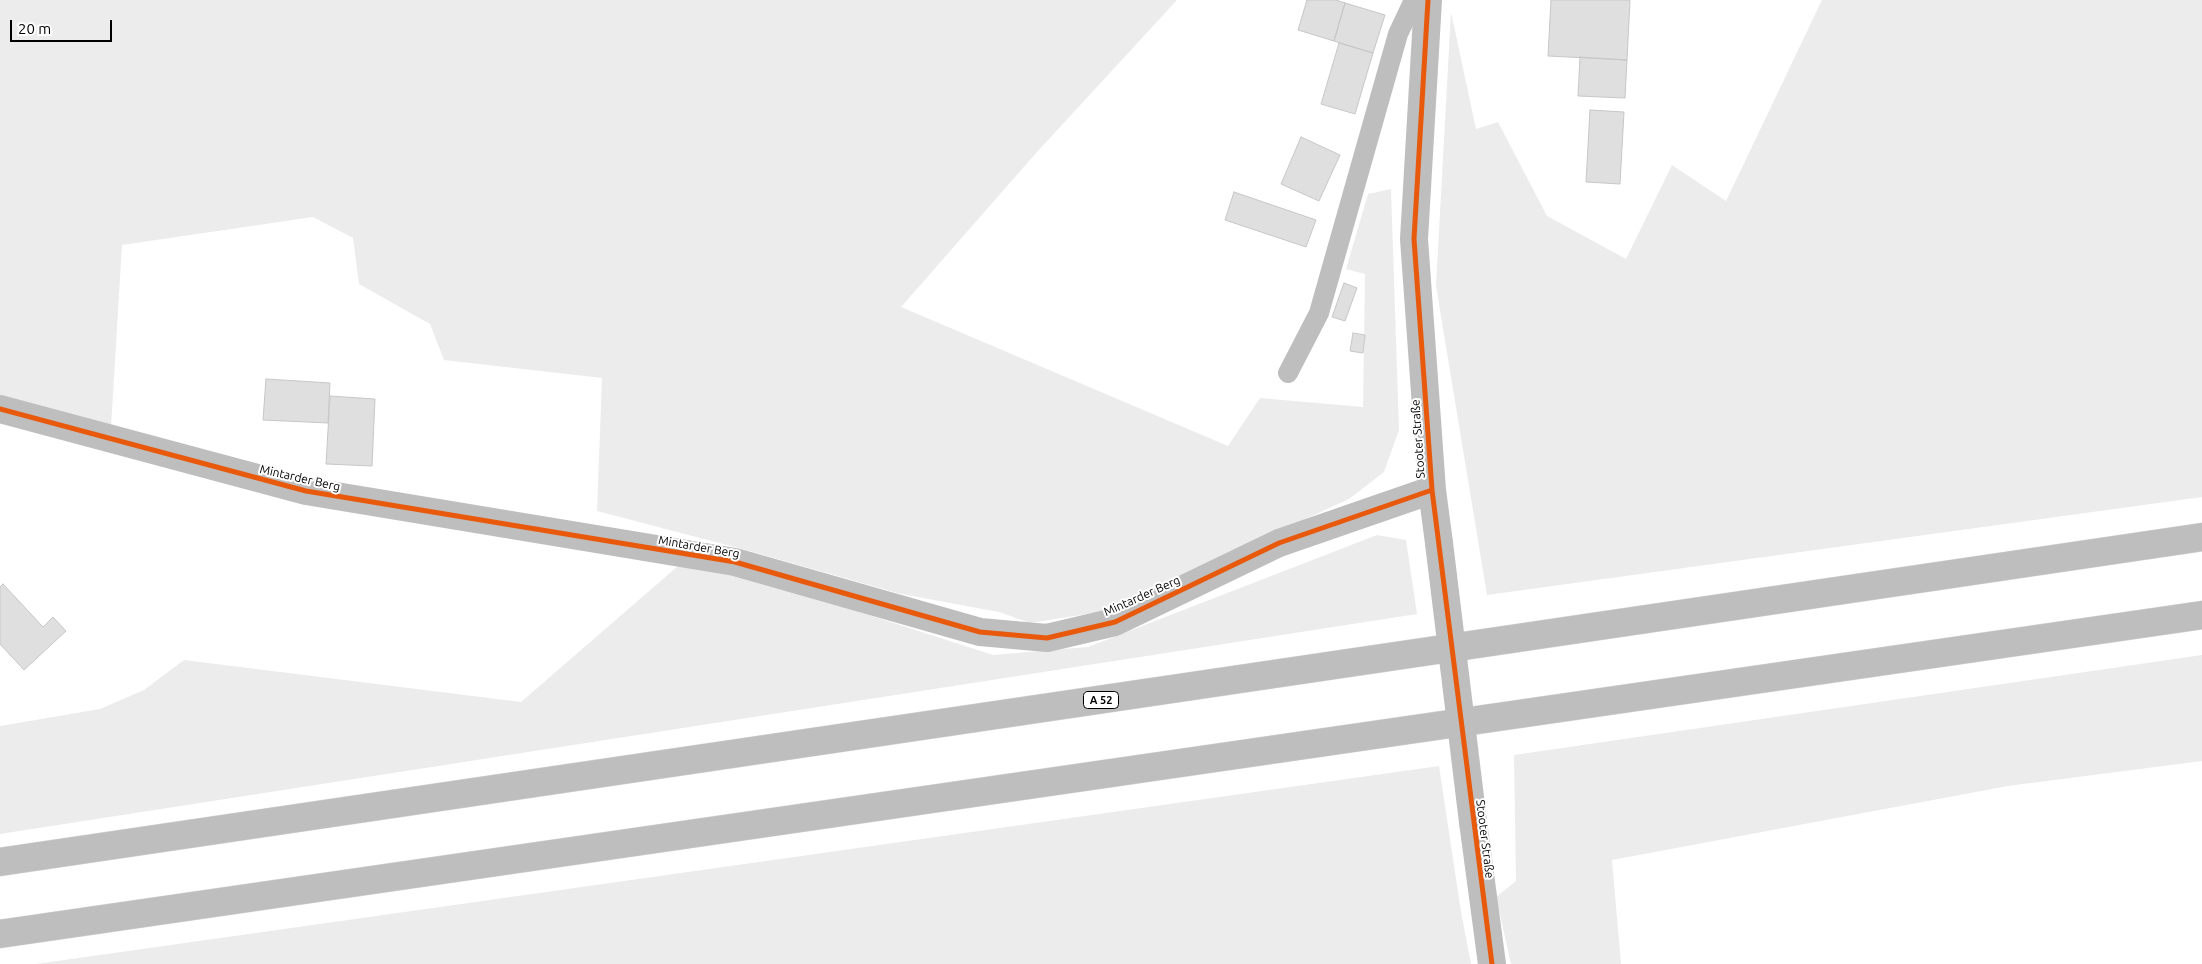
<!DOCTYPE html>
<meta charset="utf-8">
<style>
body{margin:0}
#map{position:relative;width:2202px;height:964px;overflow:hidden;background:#fff;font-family:Ubuntu,sans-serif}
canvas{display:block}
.scale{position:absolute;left:10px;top:20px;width:102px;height:22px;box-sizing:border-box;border:2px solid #000;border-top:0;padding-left:6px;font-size:15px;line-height:18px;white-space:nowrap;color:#000;-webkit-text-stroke:4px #fff;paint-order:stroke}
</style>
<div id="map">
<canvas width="2202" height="964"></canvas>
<div class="scale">20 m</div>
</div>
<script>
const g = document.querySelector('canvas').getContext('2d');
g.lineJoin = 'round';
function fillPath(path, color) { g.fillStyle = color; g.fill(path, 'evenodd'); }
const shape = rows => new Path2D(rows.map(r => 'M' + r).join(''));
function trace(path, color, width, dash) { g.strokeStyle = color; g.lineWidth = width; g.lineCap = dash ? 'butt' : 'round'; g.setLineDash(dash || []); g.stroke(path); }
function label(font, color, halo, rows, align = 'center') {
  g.font = font + ' Ubuntu,sans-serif'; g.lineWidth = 4; g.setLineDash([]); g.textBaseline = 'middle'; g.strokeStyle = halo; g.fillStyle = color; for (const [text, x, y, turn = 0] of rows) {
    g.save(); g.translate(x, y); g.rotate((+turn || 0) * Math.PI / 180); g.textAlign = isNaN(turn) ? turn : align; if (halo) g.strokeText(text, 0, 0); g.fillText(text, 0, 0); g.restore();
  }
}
const green = shape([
 [0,0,1177,0,1037,152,901,307,1228,446,1260,398,1363,407,1365,274,1346,269,1368,194,1391,189,1399,430,1384,472,1349,499,1106,611,1030,623,999,612,901,594,746,550,597,511,602,378,444,360,430,324,359,284,353,238,313,217,122,245,111,427,0,397],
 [1822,0,2202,0,2202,497,1487,595,1436,286,1451,12,1476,129,1498,122,1547,216,1626,259,1672,165,1726,201],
 [1377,535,1406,540,1417,614,0,834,0,726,100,709,144,690,184,660,521,702,678,566,736,572,993,655,1088,647],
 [2202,655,2202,761,2008,786,1612,860,1621,964,1511,964,1496,897,1516,881,1514,755],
 [1439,766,1461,912,1471,964,36,964]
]);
const building = shape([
 [1307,0,1336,0,1345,3,1334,41,1298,30,1307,0],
 [1551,0,1630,0,1627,60,1548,56,1551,0],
 [1345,3,1385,15,1373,53,1334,41,1345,3],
 [1339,43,1373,53,1355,114,1321,104,1339,43],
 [1580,57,1627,60,1625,98,1578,96,1580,57],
 [1590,110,1624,112,1620,184,1586,182,1590,110],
 [1301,137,1340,155,1319,201,1281,184,1301,137],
 [1234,192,1316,220,1306,247,1225,220,1234,192],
 [1344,283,1357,288,1345,321,1332,317,1344,283],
 [1353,333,1365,335,1363,353,1350,351,1353,333],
 [266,379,330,383,328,423,263,420,266,379],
 [330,396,375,399,372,466,326,464,330,396],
 [3,584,43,627,53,617,66,631,24,670,0,644,0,587,3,584]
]);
const service = shape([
 [1288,373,1319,313,1398,34,1414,0]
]);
const minor = shape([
 [1428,0,1414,239,1432,490,1439,543],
 [0,409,306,491,735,562,980,632,1047,638,1115,622,1279,543,1432,490],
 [1473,822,1492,964]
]);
const motorway = shape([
 [0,862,2202,537],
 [0,934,2202,615]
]);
const minorBridge = shape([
 [1439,543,1473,822]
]);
const cycleway = shape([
 [1428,0,1414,239,1432,490,1492,964],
 [0,409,306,491,735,562,980,632,1047,638,1115,622,1279,543,1432,490]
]);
const shields = [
 [1101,700,35]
];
const shieldNames = [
 ["A 52",1101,700]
];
const streetNames = [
 ["Stooter Straße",1418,439,-94],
 ["Mintarder Berg",300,478,13],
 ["Mintarder Berg",699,547,10],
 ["Mintarder Berg",1142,596,-24],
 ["Stooter Straße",1485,839,83]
];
fillPath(green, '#ececec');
fillPath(building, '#dfdfdf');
trace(building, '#c7c7c7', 1);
trace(motorway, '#dbdbdb', 29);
trace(service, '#bebebe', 20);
trace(minor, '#bebebe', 28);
trace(motorway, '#bebebe', 28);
trace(minorBridge, '#bebebe', 28);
trace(cycleway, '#e8590c', 5);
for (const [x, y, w] of shields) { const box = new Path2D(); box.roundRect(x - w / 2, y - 8.5, w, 17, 4); g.fillStyle = '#fff'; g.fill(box); trace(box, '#000', 1); }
label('bold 11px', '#000', null, shieldNames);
label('12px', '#000', '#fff', streetNames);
</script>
